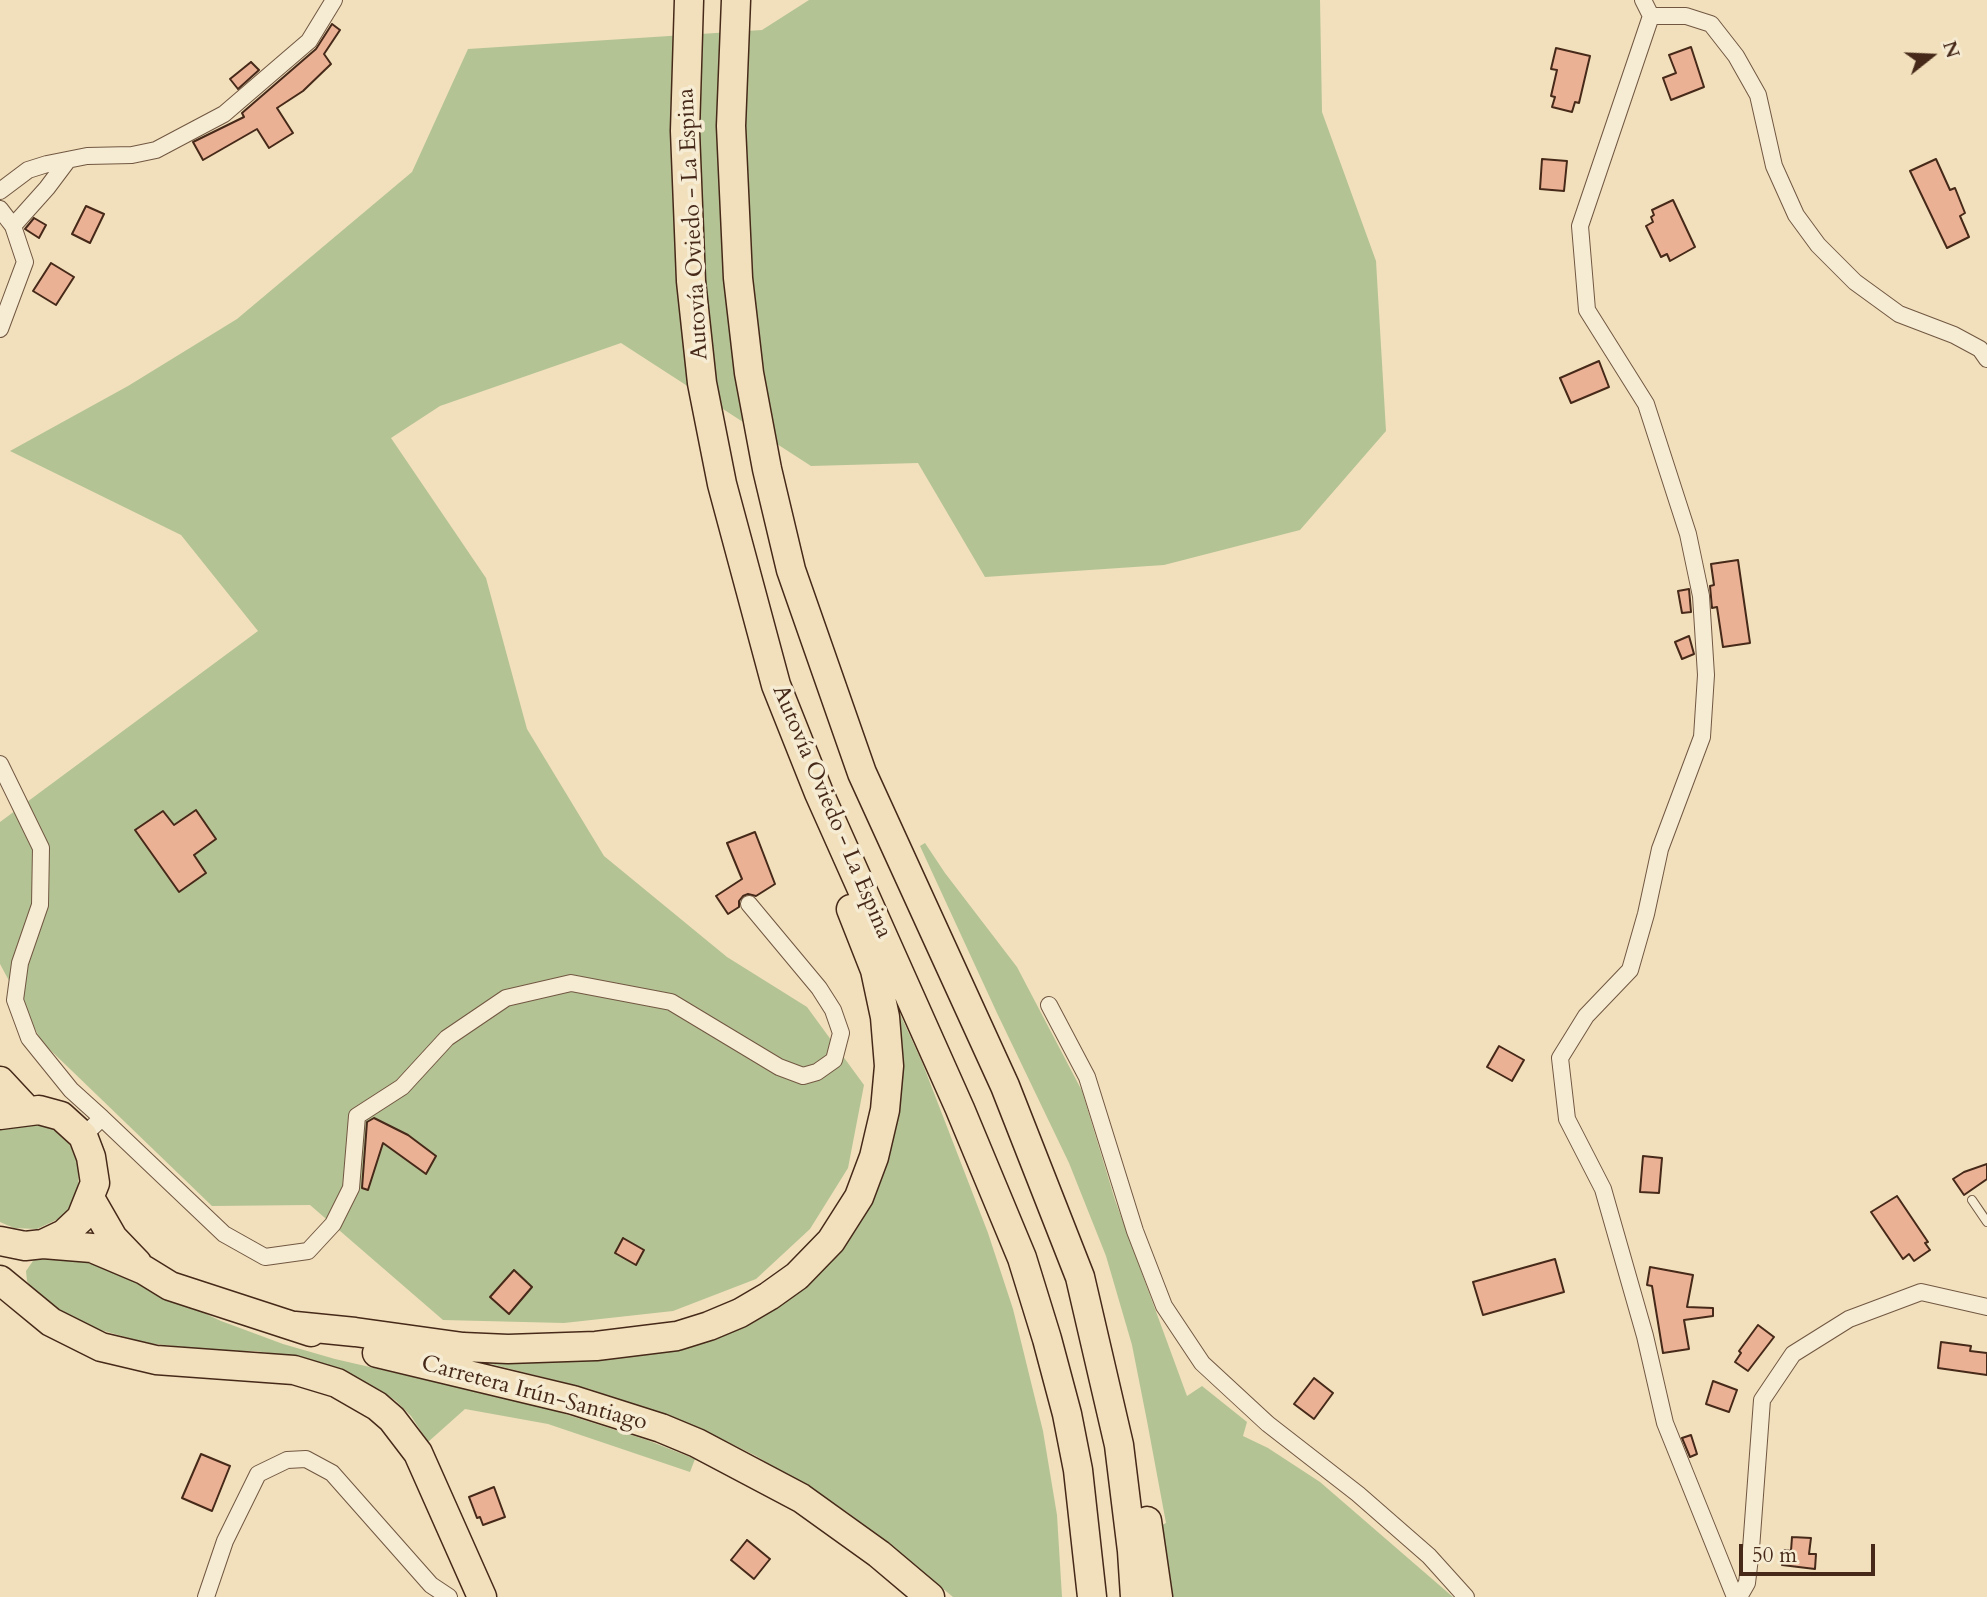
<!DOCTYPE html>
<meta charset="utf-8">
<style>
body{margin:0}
#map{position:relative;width:1987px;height:1597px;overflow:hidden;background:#f1e0bb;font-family:Cardo,serif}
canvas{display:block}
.north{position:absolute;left:1896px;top:21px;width:70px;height:70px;-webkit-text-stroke:5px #f6ebd3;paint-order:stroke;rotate:72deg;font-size:19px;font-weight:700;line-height:28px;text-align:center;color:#462919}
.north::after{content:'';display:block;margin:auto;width:24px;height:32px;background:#462919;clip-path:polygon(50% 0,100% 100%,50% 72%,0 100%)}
.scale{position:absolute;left:1739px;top:1544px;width:136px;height:32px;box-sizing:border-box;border:4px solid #462919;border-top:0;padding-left:9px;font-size:21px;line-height:24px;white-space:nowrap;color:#462919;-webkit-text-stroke:5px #f6ebd3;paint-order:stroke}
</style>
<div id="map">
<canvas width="1987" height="1597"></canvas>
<div class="north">N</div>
<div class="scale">50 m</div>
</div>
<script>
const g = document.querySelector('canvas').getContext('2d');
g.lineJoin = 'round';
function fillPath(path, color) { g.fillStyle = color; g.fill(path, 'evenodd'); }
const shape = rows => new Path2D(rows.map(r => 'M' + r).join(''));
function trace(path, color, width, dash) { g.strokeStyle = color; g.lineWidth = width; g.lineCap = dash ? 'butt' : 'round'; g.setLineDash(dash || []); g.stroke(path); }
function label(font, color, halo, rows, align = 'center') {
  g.font = font + ' Cardo,serif'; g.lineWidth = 7; g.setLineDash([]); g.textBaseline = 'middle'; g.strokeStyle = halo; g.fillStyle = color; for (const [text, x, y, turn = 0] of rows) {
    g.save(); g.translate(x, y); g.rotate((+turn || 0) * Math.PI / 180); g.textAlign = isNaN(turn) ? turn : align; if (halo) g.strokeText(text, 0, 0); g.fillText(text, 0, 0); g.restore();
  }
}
const green = shape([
 [809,0,1320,0,1322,112,1376,261,1386,431,1300,530,1164,565,985,577,918,463,811,466,621,343,440,406,391,438,486,578,527,729,604,856,727,957,807,1007,864,1085,848,1168,810,1229,756,1279,673,1311,564,1323,443,1320,310,1205,212,1206,42,1042,0,964,0,822,258,631,181,535,10,451,128,386,237,319,412,172,468,49,762,30],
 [925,843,945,873,1017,967,1082,1091,1115,1200,1187,1396,1202,1386,1247,1422,1243,1436,1268,1448,1320,1482,1453,1597,1172,1597,1162,1525,1166,1523,1147,1421,1132,1345,1106,1256,1069,1163,997,1013,920,846],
 [900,1014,922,1062,988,1233,1013,1309,1043,1431,1057,1515,1062,1597,953,1597,884,1540,847,1512,756,1456,718,1437,590,1389,463,1357,639,1351,838,1246,897,1017],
 [40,1124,52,1128,70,1145,79,1167,78,1190,67,1211,58,1219,37,1229,14,1228,0,1222,0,1129],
 [58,1256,83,1258,101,1264,221,1321,283,1344,335,1359,543,1407,647,1440,695,1459,690,1472,548,1424,465,1409,428,1442,411,1416,396,1401,380,1390,336,1368,283,1355,255,1351,221,1351,146,1343,87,1326,49,1303,33,1290,27,1281,26,1271,35,1258]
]);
const building = shape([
 [332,24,340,30,324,54,331,64,303,91,277,108,293,133,269,148,257,129,203,160,193,142,244,117,242,113,316,49,332,24],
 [1691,47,1704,87,1671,100,1663,78,1676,73,1669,55,1691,47],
 [1556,48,1590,56,1579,103,1575,102,1572,112,1552,107,1555,97,1551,96,1557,70,1551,69,1556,48],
 [251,62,259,70,238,89,230,79,251,62],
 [1542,159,1567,161,1564,191,1540,189,1542,159],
 [1936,159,1950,190,1955,188,1965,213,1960,216,1969,237,1947,248,1910,171,1936,159],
 [1673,200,1695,247,1670,261,1667,254,1661,257,1646,226,1653,222,1651,217,1654,215,1652,210,1673,200],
 [86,206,104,214,90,243,72,234,86,206],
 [34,218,46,225,39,238,25,229,34,218],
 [51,263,74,277,56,305,33,291,51,263],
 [1599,361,1609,387,1571,403,1560,378,1599,361],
 [1738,560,1750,643,1723,647,1717,607,1712,608,1710,586,1714,585,1711,564,1738,560],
 [1689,589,1691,612,1682,613,1678,591,1689,589],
 [1689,636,1694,654,1682,659,1675,642,1689,636],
 [196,810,216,839,194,855,206,873,179,892,135,830,163,811,174,825,196,810],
 [755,832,775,884,756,896,748,894,743,896,739,901,739,907,728,914,716,896,742,879,727,843,755,832],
 [1499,1046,1524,1060,1512,1081,1487,1067,1499,1046],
 [374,1118,408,1135,436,1156,426,1174,383,1143,368,1190,362,1188,367,1122,374,1118],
 [1643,1156,1662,1158,1659,1193,1640,1192,1643,1156],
 [1987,1164,1987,1179,1964,1195,1953,1179,1964,1172,1987,1164],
 [1897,1196,1928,1242,1925,1243,1930,1250,1914,1261,1909,1254,1903,1259,1871,1212,1897,1196],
 [623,1238,644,1250,636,1265,615,1253,623,1238],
 [1555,1259,1564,1292,1483,1315,1473,1282,1555,1259],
 [1650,1267,1693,1275,1687,1307,1713,1308,1713,1316,1684,1320,1689,1349,1663,1353,1652,1286,1647,1285,1650,1267],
 [514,1270,532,1287,509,1314,490,1297,514,1270],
 [1758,1325,1774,1337,1748,1371,1735,1362,1741,1353,1739,1351,1758,1325],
 [1941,1342,1971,1346,1970,1351,1987,1353,1987,1375,1938,1368,1941,1342],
 [1314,1378,1333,1393,1314,1419,1294,1404,1314,1378],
 [1713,1381,1737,1390,1729,1412,1706,1404,1713,1381],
 [1691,1435,1697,1454,1690,1457,1682,1438,1691,1435],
 [201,1454,230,1466,212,1511,182,1498,201,1454],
 [494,1487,505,1517,483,1525,480,1517,477,1518,469,1497,494,1487],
 [1792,1537,1811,1538,1809,1554,1816,1554,1815,1569,1782,1565,1784,1550,1791,1551,1792,1537],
 [747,1540,770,1559,754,1579,731,1560,747,1540]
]);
const lane = shape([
 [1972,1200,1987,1222]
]);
const street = shape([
 [1643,0,1651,16,1580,226,1587,310,1646,404,1688,534,1701,596,1706,675,1702,737,1660,849,1646,914,1630,970,1586,1016,1560,1058,1567,1119,1603,1189,1645,1336,1665,1423,1735,1597],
 [1651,16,1686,16,1711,24,1736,56,1758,95,1774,166,1796,215,1818,245,1855,282,1899,314,1954,335,1980,349,1987,359],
 [0,191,28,170,47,164,87,156,132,155,156,150,224,114,309,41,334,0],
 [0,209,13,226,25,262,0,329],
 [13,226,47,188,68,160],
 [0,764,41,848,40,905,20,963,15,1000,29,1038,71,1090,102,1118,83,1136],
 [1049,1005,1087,1077,1135,1231,1164,1306,1202,1363,1268,1424,1358,1494,1429,1556,1466,1597],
 [102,1118,224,1234,265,1257,308,1251,333,1224,351,1188,357,1116,402,1087,447,1038,506,998,571,983,671,1002,779,1067,803,1076,817,1072,834,1060,841,1033,833,1010,819,988,749,904],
 [206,1597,225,1541,258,1474,287,1460,306,1459,332,1473,431,1585,449,1597],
 [1739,1597,1747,1583,1751,1549,1762,1400,1793,1354,1849,1319,1921,1292,1987,1307]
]);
const highway = shape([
 [689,0,685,131,691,281,702,383,722,484,776,685,819,793,960,1109,1022,1258,1047,1339,1067,1414,1078,1470,1092,1597],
 [736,0,731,126,738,278,749,373,767,469,791,570,862,773,1005,1086,1080,1277,1119,1445,1132,1551,1135,1597],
 [0,1081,27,1110],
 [0,1115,39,1110,61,1116,83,1136,91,1157,95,1183,81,1218,64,1234,43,1244,25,1246,0,1241],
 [90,1198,113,1238,137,1263],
 [43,1244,92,1248,144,1270,170,1286,311,1332],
 [0,1280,51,1322,101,1347,156,1360,294,1370,337,1383,377,1406,392,1419,418,1453,482,1597],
 [295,1326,355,1332,463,1347,508,1349,596,1346,677,1336,709,1326,740,1313,769,1296,797,1276,831,1241,859,1197,874,1157,885,1110,889,1066,885,1017,875,970,851,909],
 [377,1353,573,1400,661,1428,697,1443,801,1498,879,1554,930,1597],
 [1147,1521,1158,1597]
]);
const streetNames = [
 ["Autovía Oviedo - La Espina",694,224,-93],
 ["Autovía Oviedo - La Espina",831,812,67],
 ["Carretera Irún-Santiago",534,1394,15]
];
fillPath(green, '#b4c394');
fillPath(building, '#ebb195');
trace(building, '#462919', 2);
trace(lane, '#715742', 10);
trace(street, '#715742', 18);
trace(highway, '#462919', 31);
trace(lane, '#f6ebd3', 8);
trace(street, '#f6ebd3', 16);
trace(highway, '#f1e0bb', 28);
label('23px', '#462919', '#f6ebd3', streetNames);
</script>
